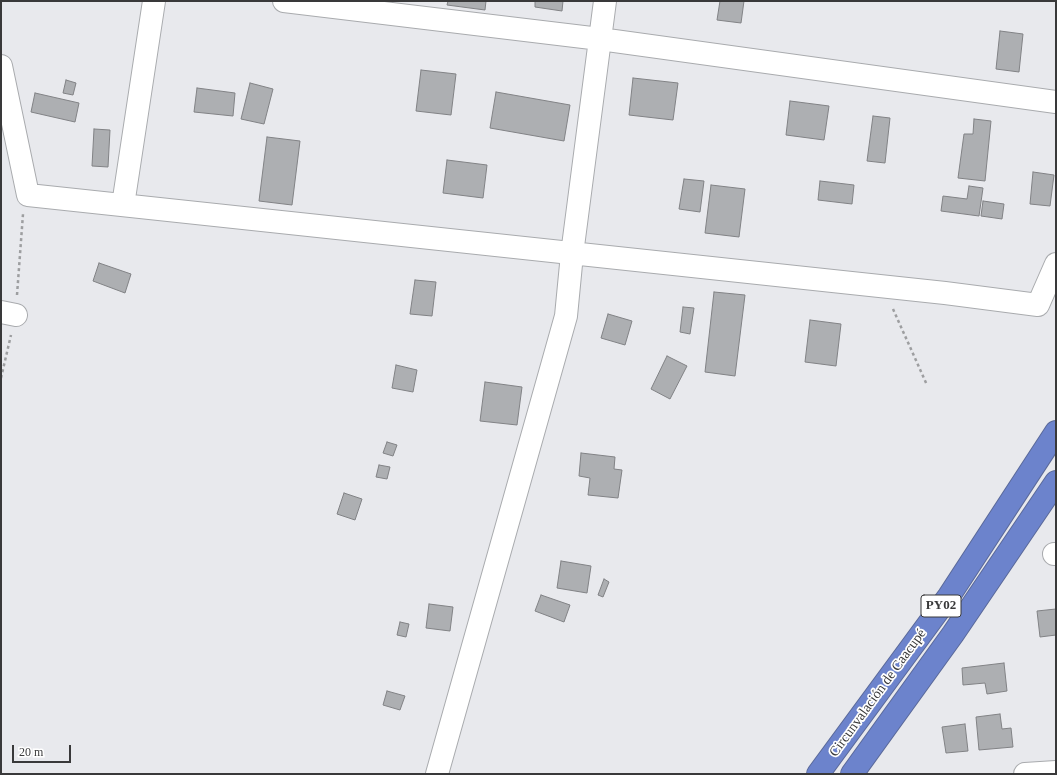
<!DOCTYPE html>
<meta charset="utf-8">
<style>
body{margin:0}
#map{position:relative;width:1057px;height:775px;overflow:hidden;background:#e8e9ed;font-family:"Times New Roman",serif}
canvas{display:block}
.frame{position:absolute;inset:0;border:2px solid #39393a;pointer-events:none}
.scale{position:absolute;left:12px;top:745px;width:59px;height:18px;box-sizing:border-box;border:2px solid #39393a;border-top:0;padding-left:5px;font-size:12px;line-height:14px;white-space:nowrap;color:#39393a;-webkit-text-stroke:3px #fff;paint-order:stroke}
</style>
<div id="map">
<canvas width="1057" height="775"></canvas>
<div class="frame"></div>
<div class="scale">20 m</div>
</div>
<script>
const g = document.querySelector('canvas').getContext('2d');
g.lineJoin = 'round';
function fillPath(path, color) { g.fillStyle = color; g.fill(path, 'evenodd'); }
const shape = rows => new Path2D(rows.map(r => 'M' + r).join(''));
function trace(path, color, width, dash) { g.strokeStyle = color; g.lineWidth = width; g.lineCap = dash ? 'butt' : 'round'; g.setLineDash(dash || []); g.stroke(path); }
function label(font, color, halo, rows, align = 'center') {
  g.font = font + ' "Times New Roman",serif'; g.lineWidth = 3.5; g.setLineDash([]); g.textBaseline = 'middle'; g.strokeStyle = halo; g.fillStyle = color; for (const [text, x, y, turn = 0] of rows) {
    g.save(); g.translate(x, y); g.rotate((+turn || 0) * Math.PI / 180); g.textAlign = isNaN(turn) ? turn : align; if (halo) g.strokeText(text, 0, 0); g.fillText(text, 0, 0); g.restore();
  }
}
const building = shape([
 [448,1,486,1,485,10,447,5,448,1],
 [535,1,563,1,562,11,535,7,535,1],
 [720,1,744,1,741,23,717,20,720,1],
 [1000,31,1023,34,1019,72,996,69,1000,31],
 [421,70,456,74,451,115,416,111,421,70],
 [633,78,678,83,673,120,629,115,633,78],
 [66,80,76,83,73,95,63,93,66,80],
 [250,83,273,89,264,124,241,119,250,83],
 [197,88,235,93,233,116,194,112,197,88],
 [496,92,570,105,564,141,490,128,496,92],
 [35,93,79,103,75,122,31,112,35,93],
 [790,101,829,106,824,140,786,135,790,101],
 [873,116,890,118,885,163,867,161,873,116],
 [974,119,991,121,985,181,958,178,964,134,973,134,974,119],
 [94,129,110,130,108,167,92,166,94,129],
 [267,137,300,141,292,205,259,201,267,137],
 [447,160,487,165,483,198,443,193,447,160],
 [1033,172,1054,175,1050,206,1030,204,1033,172],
 [684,179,704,181,700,212,679,209,684,179],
 [820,181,854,185,852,204,818,200,820,181],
 [711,185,745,189,739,237,705,233,711,185],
 [969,186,983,188,979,216,941,211,943,196,967,199,969,186],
 [983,201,1004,204,1002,219,981,216,983,201],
 [99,263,131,274,125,293,93,281,99,263],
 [415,280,436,282,432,316,410,314,415,280],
 [714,292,745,295,735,376,705,372,714,292],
 [683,307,694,308,690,334,680,332,683,307],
 [608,314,632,321,625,345,601,338,608,314],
 [810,320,841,324,836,366,805,362,810,320],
 [667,356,687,366,670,399,651,389,667,356],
 [396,365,417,370,413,392,392,388,396,365],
 [485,382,522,387,517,425,480,421,485,382],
 [387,442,397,445,393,456,383,453,387,442],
 [581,453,615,457,614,469,622,470,618,498,588,495,590,478,579,476,581,453],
 [379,465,390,467,387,479,376,477,379,465],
 [344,493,362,499,355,520,337,514,344,493],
 [561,561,591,566,587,593,557,588,561,561],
 [604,579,609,582,603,597,598,595,604,579],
 [541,595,570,605,564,622,535,611,541,595],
 [429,604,453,607,450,631,426,628,429,604],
 [1056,609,1056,635,1040,637,1037,611,1056,609],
 [400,622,409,624,406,637,397,635,400,622],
 [1004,663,1007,691,987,694,985,683,963,685,962,668,1004,663],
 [387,691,405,696,400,710,383,705,387,691],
 [1000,714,1002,729,1011,728,1013,747,979,750,976,717,1000,714],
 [965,724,968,751,946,753,942,727,965,724]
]);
const path = shape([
 [17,295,23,214],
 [893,309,927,385],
 [1,378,11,335]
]);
const minor = shape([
 [284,1,600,39,1056,102],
 [1,66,28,195,945,293,1038,305,1056,264],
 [123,205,154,1],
 [1,312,16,315],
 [1054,554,1056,554],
 [437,774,566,316,572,254,605,1],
 [1025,774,1056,772]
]);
const highway = shape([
 [818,774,949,596,1056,432],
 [852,774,953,634,1056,482]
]);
const shields = [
 [941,606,40]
];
const shieldNames = [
 ["PY02",941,606]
];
const streetNames = [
 ["Circunvalación de Caacupé",878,693,-54]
];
fillPath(building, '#adafb2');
trace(building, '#818285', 1);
trace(minor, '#a9abae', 24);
trace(highway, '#5a6999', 24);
trace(path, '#9d9ea0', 2.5, [3, 3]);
trace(minor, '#fff', 22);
trace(highway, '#6c83cc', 22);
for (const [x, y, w] of shields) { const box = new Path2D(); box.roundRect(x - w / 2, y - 11, w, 22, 3); g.fillStyle = '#fff'; g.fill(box); trace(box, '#39393a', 1); }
label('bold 13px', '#39393a', null, shieldNames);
label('14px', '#39393a', '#fff', streetNames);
</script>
